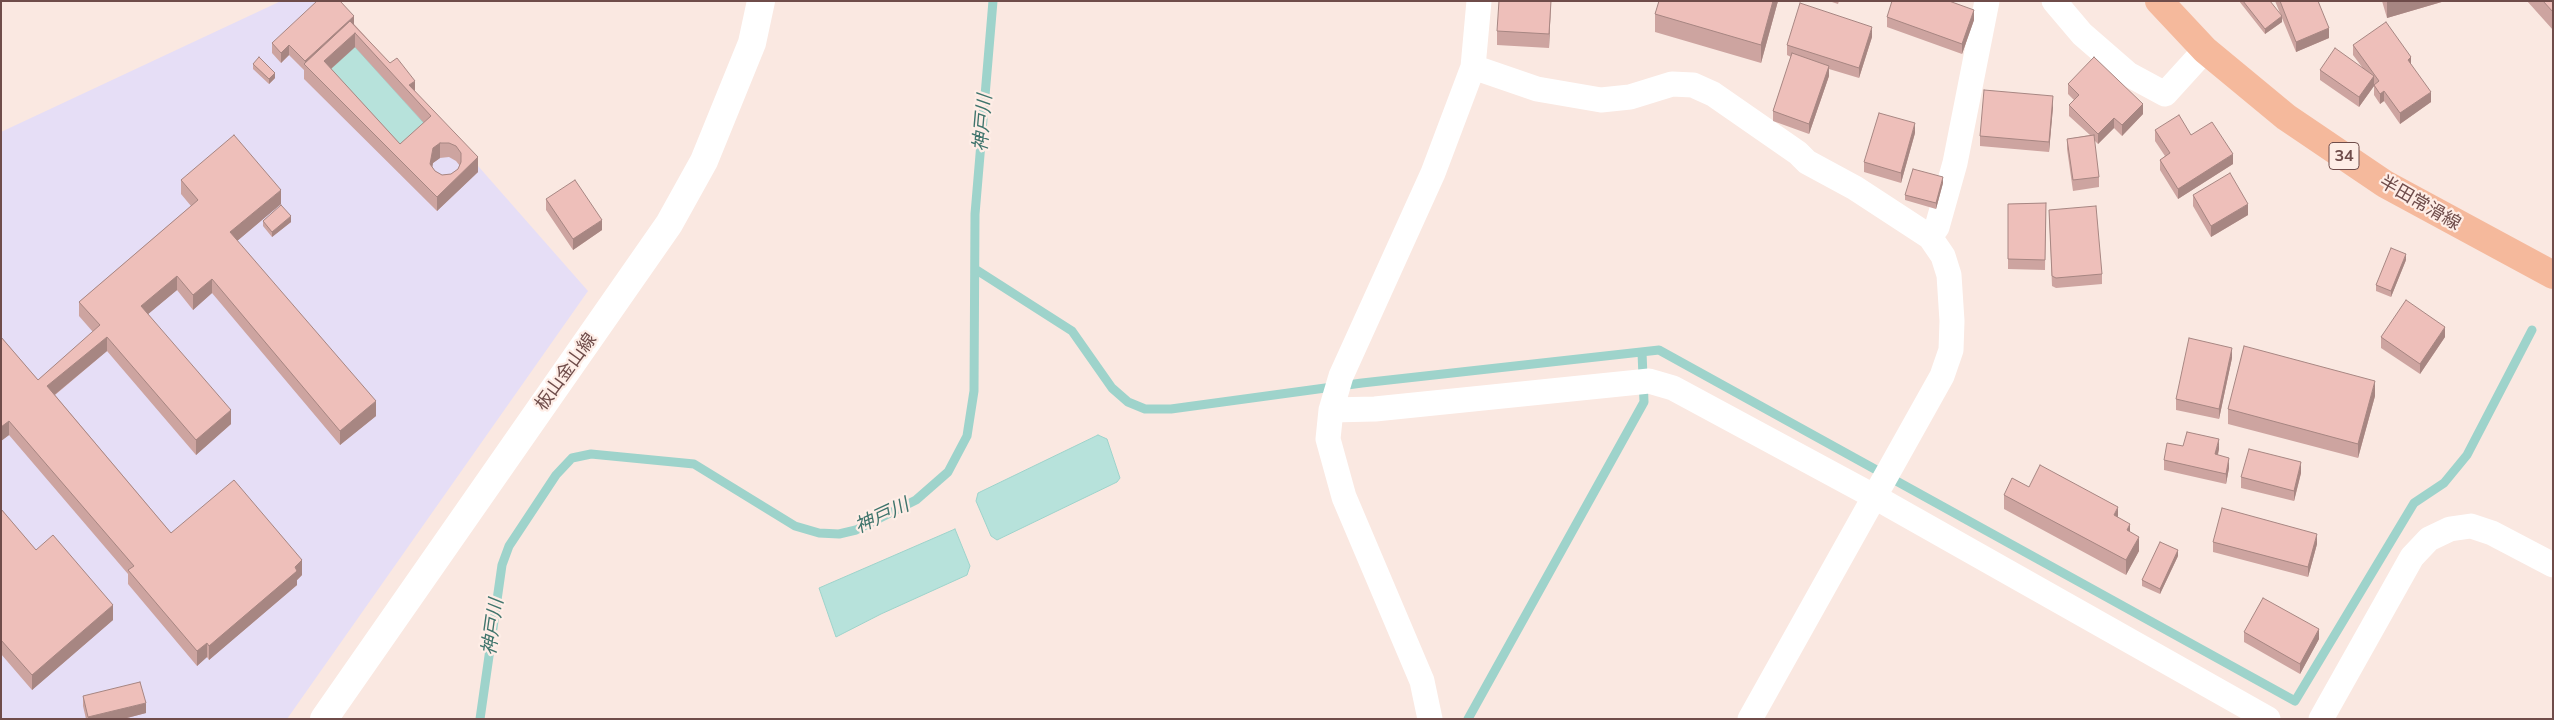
<!DOCTYPE html>
<meta charset="utf-8">
<style>
body{margin:0}
#map{position:relative;width:2554px;height:720px;overflow:hidden;background:#fae8e1;font-family:Mulish,sans-serif}
canvas{display:block}
.frame{position:absolute;inset:0;border:2px solid #6f4c4a;pointer-events:none}
</style>
<div id="map">
<canvas width="2554" height="720"></canvas>
<div class="frame"></div>
</div>
<script>
const g = document.querySelector('canvas').getContext('2d');
g.lineJoin = 'round';
function fillPath(path, color) { g.fillStyle = color; g.fill(path, 'evenodd'); }
const shape = rows => new Path2D(rows.map(r => 'M' + r).join(''));
function trace(path, color, width, dash) { g.strokeStyle = color; g.lineWidth = width; g.lineCap = dash ? 'butt' : 'round'; g.setLineDash(dash || []); g.stroke(path); }
function label(font, color, halo, rows, align = 'center') {
  g.font = font + ' Mulish,"Noto Sans JP",sans-serif'; g.lineWidth = 4.5; g.setLineDash([]); g.textBaseline = 'middle'; g.strokeStyle = halo; g.fillStyle = color; for (const [text, x, y, turn = 0] of rows) {
    g.save(); g.translate(x, y); g.rotate((+turn || 0) * Math.PI / 180); g.textAlign = isNaN(turn) ? turn : align; if (halo) g.strokeText(text, 0, 0); g.fillText(text, 0, 0); g.restore();
  }
}
const education = shape([
 [281,1,333,1,588,291,287,719,1,719,1,132]
]);
const water = shape([
 [355,47,431,131,400,159,324,75,355,47],
 [1098,435,1107,439,1120,478,1117,482,997,540,991,536,976,501,978,493,1098,435],
 [955,529,970,566,967,575,881,614,836,637,819,588,955,529]
]);
const stream = shape([
 [975,269,1072,331,1112,388,1128,402,1145,409,1171,409,1362,383,1659,350,2295,701,2414,503,2444,483,2467,455,2532,330],
 [480,719,502,565,509,546,556,475,572,458,591,454,694,464,795,526,819,533,839,534,856,530,916,500,948,472,967,436,974,391,975,214,993,1],
 [1468,719,1644,402,1642,352]
]);
const street = shape([
 [2054,1,2082,34,2128,74,2165,94,2205,50],
 [1473,67,1537,89,1601,100,1630,97,1672,84,1693,85,1713,94,1798,153,1807,162,1855,188,1930,237,1943,256,1949,275,1952,321,1951,350,1942,376,1750,719],
 [1930,237,1937,227,1955,163,1987,1],
 [1331,410,1375,409,1649,381,1673,388,1875,497,2268,719],
 [1430,719,1422,681,1344,497,1328,439,1331,410,1341,376,1433,173,1473,67,1479,1],
 [2321,719,2412,557,2429,539,2450,529,2471,526,2492,533,2553,565]
]);
const secondary = shape([
 [324,719,669,224,704,161,752,43,761,1]
]);
const primary = shape([
 [2159,1,2205,50,2286,117,2385,184,2553,275]
]);
const wall = shape([
 [1551,1,1549,48,1497,45,1497,31],
 [1659,1,1778,1,1761,63,1655,32,1655,14],
 [1829,1,1839,1,1838,4],
 [2239,1,2270,1,2282,22,2265,34],
 [2275,1,2318,1,2329,38,2296,52],
 [2382,1,2445,1,2387,18],
 [2527,1,2553,1,2553,30],
 [1887,17,1974,20,1962,54,1887,27],
 [354,24,415,91,478,172,437,211,304,79,304,70,289,55,281,63,272,53,272,43],
 [355,47,424,123,400,144,331,69],
 [449,157,456,161,460,166,458,169,451,174,442,175,435,171,432,167,433,163,440,158],
 [1872,37,1859,78,1829,69,1829,76,1809,134,1773,121,1773,111,1791,57,1787,55,1787,45],
 [2353,45,2411,64,2431,102,2400,124,2384,101,2380,104,2374,95,2374,86,2359,107,2320,80,2320,70,2362,67,2353,55],
 [253,64,275,78,269,84,253,69],
 [2068,84,2143,114,2122,136,2114,128,2098,144,2094,140,2099,177,2099,187,2073,191,2067,149,2067,139,2090,135,2069,116,2069,105,2074,100,2068,94],
 [2053,107,2049,152,1980,146,1980,136],
 [2155,130,2191,135,2233,164,2178,199,2160,170,2160,160,2165,156,2155,141],
 [1915,133,1901,183,1864,172,1864,162],
 [181,180,281,204,237,241,376,416,340,445,212,293,193,310,177,290,148,314,231,424,196,455,107,351,55,395,171,533,302,575,297,580,297,585,209,660,207,657,197,666,128,584,128,574,9,435,1,441,1,337,38,380,93,332,79,316,79,302,191,206,181,194],
 [1943,183,1936,209,1905,200,1905,195],
 [2193,195,2248,215,2211,237,2193,206],
 [546,199,602,230,573,250,546,210],
 [2046,203,2045,270,2008,269,2008,204],
 [2049,210,2102,274,2102,284,2056,288,2052,286],
 [263,221,291,222,272,237,263,226],
 [2406,260,2391,297,2376,291,2376,285],
 [2381,337,2445,337,2420,374,2381,348],
 [2232,358,2219,419,2176,410,2176,399],
 [2375,396,2358,458,2228,424,2228,409],
 [2183,446,2219,449,2218,455,2229,468,2226,484,2164,470,2164,460],
 [2301,473,2294,501,2241,488,2241,477],
 [2029,487,2118,518,2130,532,2139,551,2126,575,2004,509,2004,495],
 [1,509,36,550,113,620,32,690,1,654],
 [2213,542,2317,544,2308,577,2213,552],
 [2178,556,2160,594,2142,586,2142,580],
 [2244,632,2319,639,2300,674,2244,642],
 [83,696,146,713,123,719,86,719,83,706]
]);
const shadedWall = shape([
 [1551,1,1549,48,1549,34],
 [1773,1,1778,1,1761,63,1761,45],
 [2387,1,2445,1,2387,18],
 [1974,10,1974,20,1962,54,1962,44],
 [354,16,354,26,305,65,305,61],
 [2282,16,2282,22,2265,34,2265,29],
 [1872,27,1872,37,1859,78,1859,68],
 [2329,28,2329,38,2296,52,2296,42],
 [355,33,355,47,324,75,324,61],
 [289,45,289,55,281,63,281,53],
 [2411,57,2411,68,2408,60],
 [1829,66,1829,76,1809,134,1809,124],
 [275,73,275,78,269,84,269,79],
 [2374,76,2374,86,2359,107,2359,97],
 [415,81,415,95,409,85],
 [2384,91,2384,101,2380,104,2380,94],
 [2431,92,2431,102,2400,124,2400,113],
 [2053,96,2053,107,2049,152,2049,142],
 [2143,104,2143,114,2122,136,2122,125],
 [2114,118,2114,128,2098,144,2098,134],
 [1915,123,1915,133,1901,183,1901,173],
 [440,143,440,158,433,163,430,179,430,164,433,148],
 [2233,154,2233,164,2178,199,2178,189],
 [478,157,478,172,437,211,437,197],
 [1943,177,1943,183,1936,209,1936,203],
 [281,190,281,204,230,247,230,232],
 [2248,204,2248,215,2211,237,2211,226],
 [291,216,291,222,272,237,272,232],
 [602,220,602,230,573,250,573,239],
 [2406,254,2406,260,2391,297,2391,291],
 [177,276,177,290,141,320,141,306],
 [212,279,212,293,193,310,193,295],
 [2445,327,2445,337,2420,374,2420,364],
 [107,337,107,351,47,401,47,386],
 [2232,348,2232,358,2219,419,2219,409],
 [2375,381,2375,396,2358,458,2358,444],
 [376,401,376,416,340,445,340,431],
 [231,410,231,424,196,455,196,440],
 [9,421,9,435,1,441,1,427],
 [2219,439,2219,449,2215,465,2215,454],
 [2229,458,2229,468,2226,484,2226,474],
 [2301,462,2301,473,2294,501,2294,491],
 [2118,507,2118,521,2114,515],
 [2130,524,2130,539,2127,530],
 [2317,534,2317,544,2308,577,2308,567],
 [2139,537,2139,551,2126,575,2126,560],
 [2178,550,2178,556,2160,594,2160,589],
 [302,560,302,575,297,580,297,585,209,660,209,646],
 [113,605,113,620,32,690,32,675],
 [2319,629,2319,639,2300,674,2300,664],
 [207,643,207,657,197,666,197,651],
 [146,703,146,713,123,719,88,719,88,717]
]);
const building = shape([
 [317,1,340,1,354,16,305,61,289,45,281,53,272,43,317,1],
 [1499,1,1551,1,1549,34,1497,31,1499,1],
 [1659,1,1773,1,1761,45,1655,14,1659,1],
 [1892,1,1949,1,1974,10,1962,44,1887,17,1892,1],
 [2243,1,2270,1,2282,16,2265,29,2243,1],
 [2280,1,2318,1,2329,28,2296,42,2280,1],
 [2543,1,2553,1,2553,12,2543,1],
 [1800,3,1872,27,1859,68,1787,45,1800,3],
 [350,21,390,63,397,58,415,81,409,85,478,157,437,197,304,64,350,21],
 [355,33,431,116,400,144,324,61,355,33],
 [440,143,449,143,456,146,461,153,461,162,458,169,451,174,442,175,435,171,430,164,433,148,440,143],
 [2386,22,2411,57,2408,60,2431,92,2400,113,2384,91,2380,94,2374,85,2379,81,2353,45,2386,22],
 [2335,48,2374,76,2359,97,2320,70,2335,48],
 [1792,53,1829,66,1809,124,1773,111,1792,53],
 [259,57,275,73,269,79,253,64,259,57],
 [2094,57,2143,104,2122,125,2114,118,2098,134,2069,105,2079,95,2068,84,2094,57],
 [1984,90,2053,96,2049,142,1980,136,1984,90],
 [1879,113,1915,123,1901,173,1864,162,1879,113],
 [2179,115,2191,135,2212,122,2233,154,2178,189,2160,160,2170,153,2155,130,2179,115],
 [234,135,281,190,230,232,376,401,340,431,212,279,193,295,177,276,141,306,231,410,196,440,107,337,47,386,171,533,234,480,302,560,295,567,297,571,209,646,207,643,197,651,128,570,134,566,9,421,1,427,1,337,38,380,100,325,79,302,198,200,181,180,234,135],
 [2094,135,2099,177,2073,180,2067,139,2094,135],
 [1913,169,1943,177,1936,203,1905,195,1913,169],
 [2230,173,2248,204,2211,226,2193,195,2230,173],
 [575,180,602,220,573,239,546,199,575,180],
 [2046,203,2045,260,2008,259,2008,204,2046,203],
 [281,205,291,216,272,232,263,221,281,205],
 [2096,206,2102,274,2056,278,2052,276,2049,210,2096,206],
 [2391,248,2406,254,2391,291,2376,285,2391,248],
 [2406,300,2445,327,2420,364,2381,337,2406,300],
 [2189,338,2232,348,2219,409,2176,399,2189,338],
 [2244,346,2375,381,2358,444,2228,409,2244,346],
 [2187,432,2219,439,2215,454,2229,458,2226,474,2164,460,2167,443,2183,446,2187,432],
 [2249,449,2301,462,2294,491,2241,477,2249,449],
 [2040,465,2118,507,2114,515,2130,524,2127,530,2139,537,2126,560,2004,495,2012,478,2029,487,2040,465],
 [2222,508,2317,534,2308,567,2213,542,2222,508],
 [1,509,36,550,53,535,113,605,32,675,1,640,1,509],
 [2160,542,2178,550,2160,589,2142,580,2160,542],
 [2263,598,2319,629,2300,664,2244,632,2263,598],
 [140,682,146,703,88,717,83,696,140,682]
]);
const shields = [
 [2344,156,30]
];
const shieldNames = [
 ["34",2344,156]
];
const streetNames = [
 ["半田常滑線",2420,203,30],
 ["板山金山線",566,372,-54]
];
const waterNames = [
 ["神戸川",983,123,-85],
 ["神戸川",882,516,-25],
 ["神戸川",493,627,-82]
];
fillPath(education, '#e6def6');
fillPath(water, '#b7e2db');
trace(water, '#9ed3cb', 1);
trace(stream, '#9ed3cb', 9);
trace(street, '#fff', 25);
trace(secondary, '#fff', 28);
trace(primary, '#f5b99c', 28);
fillPath(wall, '#cda4a0');
fillPath(shadedWall, '#a78682');
fillPath(building, '#eebfba');
trace(building, '#a78682', 1);
for (const [x, y, w] of shields) { const box = new Path2D(); box.roundRect(x - w / 2, y - 13.5, w, 27, 4); g.fillStyle = '#feede6'; g.fill(box); trace(box, '#6f4c4a', 1); }
label('bold 16px', '#6f4c4a', null, shieldNames);
label('18px', '#6f4c4a', '#feede6', streetNames);
label('italic 19px', '#3f746c', '#feede6', waterNames);
</script>
